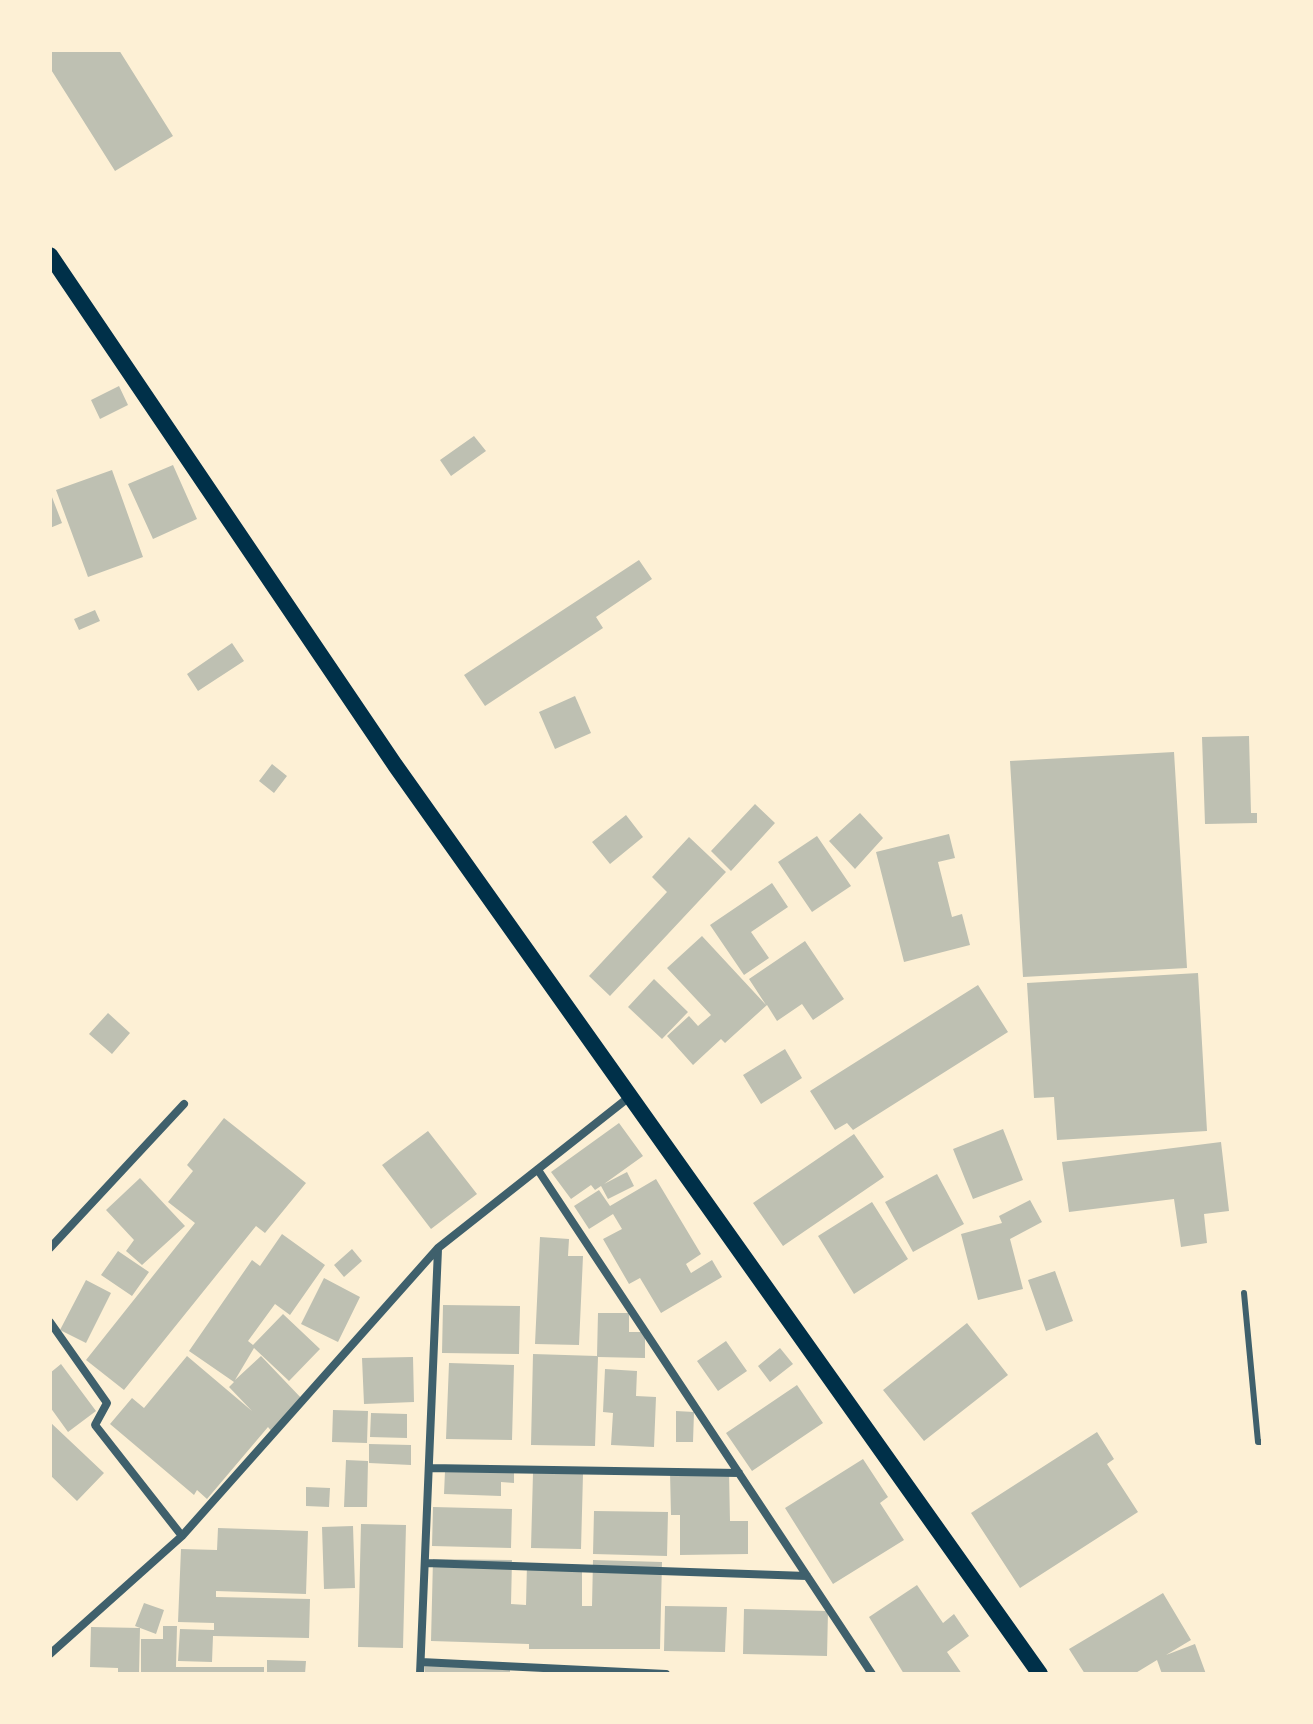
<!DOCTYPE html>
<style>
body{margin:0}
#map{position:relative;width:1313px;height:1724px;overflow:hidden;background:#fdf0d5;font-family:"Public Sans",sans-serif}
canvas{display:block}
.frame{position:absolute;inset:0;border:52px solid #fdf0d5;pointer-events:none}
</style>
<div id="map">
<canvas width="1313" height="1724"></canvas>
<div class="frame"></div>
</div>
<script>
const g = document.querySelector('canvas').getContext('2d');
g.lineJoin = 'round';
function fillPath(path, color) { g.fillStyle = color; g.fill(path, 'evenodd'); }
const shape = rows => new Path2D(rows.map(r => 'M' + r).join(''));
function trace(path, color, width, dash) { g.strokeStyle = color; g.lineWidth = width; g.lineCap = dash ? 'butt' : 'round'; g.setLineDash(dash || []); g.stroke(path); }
const building = shape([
 [50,50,119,50,173,136,115,171,50,68],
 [119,386,128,405,100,419,91,400],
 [474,436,486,451,451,476,440,460],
 [173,465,197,519,153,539,128,484],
 [112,470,143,557,88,577,56,490],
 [50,492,62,523,50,528],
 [639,560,652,579,596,617,603,628,485,706,464,675],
 [95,610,100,621,79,630,74,619],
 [232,643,244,661,198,691,187,674],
 [575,696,591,733,555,749,539,712],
 [1249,736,1251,813,1257,813,1257,823,1205,824,1202,737],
 [1174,752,1187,968,1023,977,1010,761],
 [272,764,287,776,274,793,259,781],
 [755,804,775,823,731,871,711,851],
 [860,813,883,838,855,869,829,841],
 [626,815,643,837,610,864,592,842],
 [949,834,955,858,938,862,952,917,962,914,970,945,904,962,876,852],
 [817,836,851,886,812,912,778,862],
 [689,837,726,872,610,996,589,976,667,892,652,877],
 [772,883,788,907,751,932,769,958,744,975,710,925],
 [702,936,766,1005,749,979,805,941,844,999,813,1020,802,1004,777,1021,767,1005,725,1043,721,1039,693,1065,667,1036,689,1016,698,1026,711,1015,667,968],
 [1198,973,1207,1131,1057,1140,1054,1097,1034,1098,1027,983],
 [654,979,688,1012,662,1039,628,1007],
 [978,985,1008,1032,853,1130,847,1123,835,1130,810,1091],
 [108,1013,130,1033,112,1054,89,1034],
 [785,1049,802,1078,761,1104,743,1075],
 [224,1118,306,1183,265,1233,256,1226,124,1390,86,1360,195,1223,168,1202,193,1171,187,1165],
 [619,1123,643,1156,604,1184,627,1172,634,1186,608,1199,601,1186,595,1190,591,1185,571,1199,551,1172],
 [1003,1129,1023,1180,973,1199,953,1149],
 [428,1131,477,1194,431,1229,382,1165],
 [854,1134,884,1177,783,1246,753,1203],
 [1221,1142,1229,1211,1204,1214,1207,1243,1181,1247,1174,1199,1069,1212,1062,1162],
 [937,1174,964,1224,913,1252,885,1202],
 [140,1178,185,1226,142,1265,126,1251,134,1240,106,1210],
 [656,1179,701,1254,686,1264,691,1273,712,1260,722,1277,661,1313,640,1278,629,1284,603,1239,622,1229,613,1214,589,1229,574,1206,599,1190,610,1206],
 [1030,1200,1042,1222,1010,1239,1023,1289,978,1300,961,1234,1002,1223,999,1216],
 [872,1202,908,1259,854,1294,818,1236],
 [282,1234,325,1265,290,1315,275,1304,248,1341,253,1345,283,1314,320,1349,289,1381,254,1348,235,1380,261,1356,304,1401,272,1432,268,1427,207,1499,197,1490,194,1495,110,1424,132,1398,144,1408,187,1356,252,1411,229,1387,234,1382,189,1351,252,1260,260,1266],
 [540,1237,569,1239,568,1256,583,1256,579,1345,535,1344],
 [352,1249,362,1261,344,1277,334,1265],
 [118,1251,149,1272,132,1296,101,1275],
 [1055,1271,1073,1321,1046,1331,1028,1280],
 [324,1278,360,1297,338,1342,301,1324],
 [86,1280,111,1293,86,1343,60,1330],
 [443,1305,520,1306,519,1354,442,1353],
 [598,1313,629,1313,629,1332,645,1332,645,1358,598,1357,595,1446,531,1445,533,1354,597,1356],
 [967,1323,1008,1375,924,1441,883,1390],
 [726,1341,747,1371,718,1391,697,1361],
 [780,1348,793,1364,770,1382,758,1366],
 [413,1357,414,1402,364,1404,362,1358],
 [449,1363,514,1365,512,1440,446,1439],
 [61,1364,96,1411,68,1432,50,1407,50,1373],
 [605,1369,637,1371,636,1396,656,1397,654,1447,611,1445,613,1413,603,1412],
 [797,1385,823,1423,752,1471,726,1433],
 [333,1410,368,1411,367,1443,332,1442],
 [676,1411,694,1412,693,1442,676,1442],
 [371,1413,407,1414,407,1438,370,1437],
 [50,1422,104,1473,77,1501,50,1475],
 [1097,1432,1114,1459,1107,1464,1138,1512,1020,1588,971,1513],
 [369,1444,411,1445,411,1465,369,1463],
 [863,1459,888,1497,880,1503,904,1540,833,1584,785,1508],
 [346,1460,368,1461,367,1507,344,1507],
 [445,1471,514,1473,514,1483,501,1482,501,1496,444,1494],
 [670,1472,729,1472,730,1521,748,1521,748,1554,680,1555,680,1515,671,1515],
 [533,1473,583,1474,581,1549,531,1548],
 [306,1487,330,1488,329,1507,306,1506],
 [433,1507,512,1509,511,1548,432,1546],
 [594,1511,668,1512,667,1556,593,1554],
 [361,1524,406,1525,403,1648,358,1647],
 [353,1526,355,1588,324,1589,322,1527],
 [218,1528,308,1531,306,1594,216,1591,216,1597,310,1599,309,1638,213,1636,212,1662,178,1661,180,1629,214,1630,214,1623,178,1622,181,1549,217,1550],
 [433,1559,512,1560,511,1604,526,1605,527,1564,582,1565,582,1606,592,1606,593,1560,662,1562,660,1649,529,1649,529,1644,431,1641],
 [917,1585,943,1623,954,1614,969,1636,947,1652,962,1674,904,1674,869,1617],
 [1163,1593,1191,1640,1166,1655,1195,1644,1206,1674,1162,1674,1157,1660,1134,1674,1085,1674,1069,1649],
 [144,1603,164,1610,156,1634,135,1626],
 [665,1606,727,1607,725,1652,664,1651],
 [744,1609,828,1611,827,1656,743,1654],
 [163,1626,177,1626,176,1667,264,1667,264,1674,141,1674,141,1639,163,1639],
 [91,1627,140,1628,139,1674,118,1674,118,1668,90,1667],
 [267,1660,306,1661,305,1674,267,1674],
 [425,1662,510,1665,510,1674,425,1674]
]);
const service = shape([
 [1244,1293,1258,1442,1263,1442]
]);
const minor = shape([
 [538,1170,872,1674],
 [50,1248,184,1104],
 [50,1322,107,1403,95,1425,182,1536],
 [429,1468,739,1473],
 [425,1563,807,1576],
 [50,1654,182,1536,438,1248,628,1098],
 [421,1662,666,1674],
 [420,1674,438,1249]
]);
const secondary = shape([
 [50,255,395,765,1040,1674]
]);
fillPath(building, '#bec0b2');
trace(service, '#3f606c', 6);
trace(minor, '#3f606c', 8);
trace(secondary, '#003049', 16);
</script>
